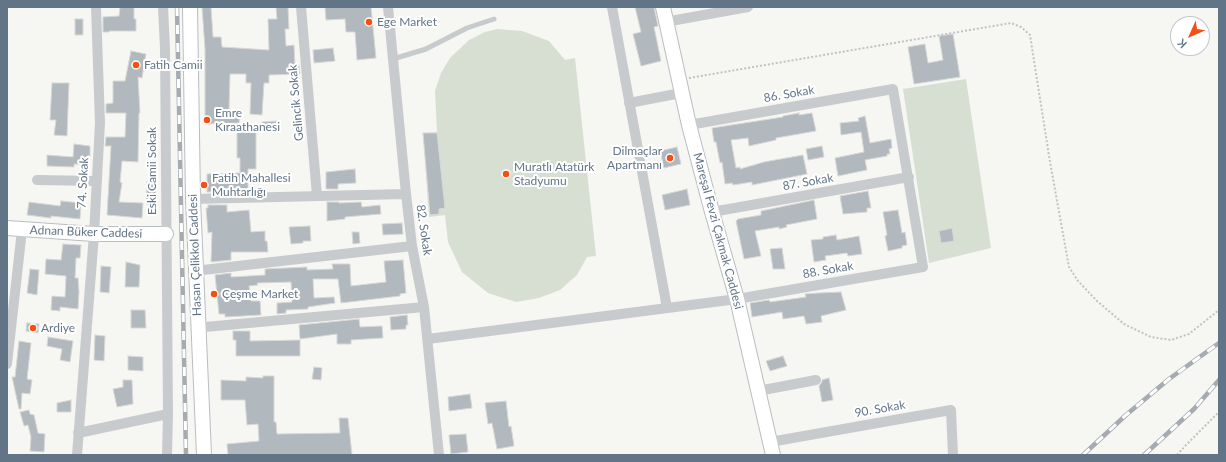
<!DOCTYPE html>
<meta charset="utf-8">
<style>
body{margin:0}
#map{position:relative;width:1226px;height:462px;overflow:hidden;background:#f6f6f2;font-family:Lato,sans-serif}
canvas{display:block}
.frame{position:absolute;inset:0;border:8px solid #627587;pointer-events:none}
.north{position:absolute;left:1170px;top:16px;width:40px;height:40px;box-sizing:border-box;background:#fff;border:1px solid #c0c8cf;border-radius:50%;rotate:225deg;font-size:11px;font-weight:700;line-height:16px;text-align:center;color:#627587}
.north::after{content:'';display:block;margin:auto;width:14px;height:18px;background:#f54f13;clip-path:polygon(50% 0,100% 100%,50% 72%,0 100%)}
</style>
<div id="map">
<canvas width="1226" height="462"></canvas>
<div class="frame"></div>
<div class="north">K</div>
</div>
<script>
const g = document.querySelector('canvas').getContext('2d');
g.lineJoin = 'round';
function fillPath(path, color) { g.fillStyle = color; g.fill(path, 'evenodd'); }
const shape = rows => new Path2D(rows.map(r => 'M' + r).join(''));
function trace(path, color, width, dash) { g.strokeStyle = color; g.lineWidth = width; g.lineCap = dash ? 'butt' : 'round'; g.setLineDash(dash || []); g.stroke(path); }
function label(font, color, halo, rows, align = 'center') {
  g.font = font + ' Lato,sans-serif'; g.lineWidth = 4; g.setLineDash([]); g.textBaseline = 'middle'; g.strokeStyle = halo; g.fillStyle = color; for (const [text, x, y, turn = 0] of rows) {
    g.save(); g.translate(x, y); g.rotate((+turn || 0) * Math.PI / 180); g.textAlign = isNaN(turn) ? turn : align; if (halo) g.strokeText(text, 0, 0); g.fillText(text, 0, 0); g.restore();
  }
}
const green = shape([
 [497,29,522,31,549,41,565,60,575,58,596,256,587,257,577,275,560,290,539,298,516,302,488,293,462,272,448,242,445,215,429,217,423,133,437,132,435,91,441,73,450,58,469,40,485,32],
 [966,79,991,248,929,263,903,89]
]);
const building = shape([
 [120,7,134,7,134,19,136,19,136,31,109,31,109,32,103,32,103,17,119,16,120,7],
 [202,7,211,7,213,37,221,37,222,47,269,50,268,19,277,19,276,7,288,7,289,29,285,29,286,46,294,45,295,65,299,65,300,74,269,75,269,83,264,83,262,115,250,114,251,83,246,83,246,74,230,74,229,110,240,110,239,123,205,124,205,49,202,7],
 [325,7,371,7,376,58,357,60,355,32,346,32,345,19,326,20,325,7],
 [635,7,654,7,658,26,654,27,661,61,641,66,633,34,641,32,635,7],
 [75,19,83,19,83,35,75,35,75,19],
 [953,34,960,77,914,84,908,47,925,44,928,63,943,60,939,36,953,34],
 [333,48,335,61,314,63,313,50,333,48],
 [131,51,146,54,142,78,138,77,140,113,139,113,138,162,122,161,120,182,122,183,119,202,143,203,142,218,107,215,111,146,105,146,106,137,125,137,126,113,106,113,106,104,113,103,113,81,125,81,131,51],
 [52,83,69,83,67,136,54,135,56,120,50,120,52,83],
 [799,113,799,115,812,113,816,131,776,138,776,140,749,146,748,138,731,140,736,168,740,167,740,169,764,162,803,155,807,174,752,185,752,182,733,185,732,183,725,184,722,162,720,163,716,142,714,142,712,128,783,117,783,116,799,113],
 [865,116,870,143,891,139,892,148,889,149,890,154,887,154,887,156,865,160,867,170,838,176,835,158,864,152,861,132,841,135,840,123,859,121,858,118,865,116],
 [277,121,277,132,262,132,262,122,277,121],
 [237,130,256,130,256,169,248,169,248,191,207,192,207,174,240,173,240,158,237,158,237,130],
 [423,133,437,133,445,208,439,209,439,214,430,215,423,133],
 [74,144,90,146,90,157,88,157,88,165,74,164,74,167,47,166,47,155,73,157,74,144],
 [822,146,824,157,808,160,806,149,822,146],
 [677,147,681,164,664,168,660,151,677,147],
 [355,169,356,183,338,184,338,189,326,189,326,172,355,169],
 [147,182,156,182,155,204,146,204,147,182],
 [687,189,690,205,665,210,662,195,687,189],
 [868,191,871,208,867,208,867,212,843,214,840,196,868,191],
 [814,200,817,219,786,225,787,227,779,229,779,227,755,231,761,256,744,259,736,221,738,219,761,215,761,211,814,200],
 [61,201,81,203,80,219,51,216,51,218,27,215,29,202,60,206,61,201],
 [327,202,339,202,339,203,361,202,362,207,380,205,381,214,345,217,345,219,327,221,327,202],
 [208,205,227,205,227,212,249,210,251,232,265,231,265,241,267,241,268,252,231,252,231,260,211,262,212,232,208,233,206,208,208,208,208,205],
 [898,210,902,233,905,232,907,245,902,246,902,248,888,251,885,236,887,235,883,212,898,210],
 [402,223,403,234,383,235,382,224,402,223],
 [310,226,311,241,303,241,303,243,291,244,289,227,310,226],
 [952,228,954,241,941,243,939,231,952,228],
 [352,232,359,232,360,243,353,244,352,232],
 [836,235,837,240,859,236,862,254,848,256,847,253,825,256,826,260,814,262,811,240,823,239,823,237,836,235],
 [63,244,81,245,80,258,76,258,75,278,78,278,79,292,78,309,60,307,60,311,51,310,52,296,65,297,66,276,45,274,46,259,61,260,63,244],
 [782,248,785,269,773,269,770,249,782,248],
 [403,260,406,293,400,294,400,296,341,303,338,279,313,279,314,298,334,297,335,303,308,307,308,309,286,310,286,313,277,314,277,303,292,302,291,282,257,283,258,285,249,286,251,301,260,301,261,315,225,317,225,314,219,314,215,275,231,273,231,277,265,275,265,269,307,267,307,270,333,269,332,264,350,264,351,286,386,282,384,261,403,260],
 [126,262,140,265,139,287,125,287,126,262],
 [101,266,111,267,109,293,100,292,101,266],
 [30,269,39,270,37,295,27,293,30,269],
 [841,292,846,310,821,316,822,322,806,324,804,316,783,319,782,312,752,317,750,303,769,300,770,302,806,297,805,294,818,293,841,292],
 [131,310,145,310,146,328,131,328,131,310],
 [407,315,408,325,406,325,406,329,391,330,390,317,407,315],
 [359,319,360,327,382,326,383,338,351,340,351,344,337,344,337,334,300,339,299,325,359,319],
 [27,323,39,324,38,333,26,331,27,323],
 [233,331,250,331,250,341,300,340,300,356,236,356,236,340,233,340,233,331],
 [95,335,105,336,104,361,94,360,95,335],
 [48,337,73,341,70,362,60,360,62,349,47,346,48,337],
 [19,341,31,343,27,379,32,380,30,394,22,393,21,409,19,409,12,377,15,377,19,341],
 [128,356,143,357,143,371,128,370,128,356],
 [783,356,787,366,770,371,766,361,783,356],
 [314,367,322,368,321,380,312,379,314,367],
 [263,376,274,376,274,422,276,422,277,434,340,433,339,418,348,418,352,455,228,455,227,444,259,441,258,424,247,425,245,400,221,400,221,380,246,381,246,377,263,378,263,376],
 [829,378,833,400,822,402,819,386,822,382,822,380,829,378],
 [123,380,132,380,133,404,117,407,113,389,123,387,123,380],
 [470,394,472,408,449,411,448,397,470,394],
 [71,400,71,412,57,412,57,403,71,400],
 [506,401,509,427,511,426,514,446,497,449,492,423,488,424,485,403,506,401],
 [29,410,30,414,34,415,38,433,45,434,44,452,30,451,31,437,28,425,24,426,20,412,29,410],
 [466,434,468,452,451,454,449,435,466,434]
]);
const path = shape([
 [689,78,1011,23,1021,27,1030,35,1050,162,1069,267,1078,281,1097,301,1124,324,1151,337,1171,340,1189,334,1219,310],
 [1177,455,1186,445,1219,412]
]);
const lane = shape([
 [393,59,426,49,467,28,494,19]
]);
const street = shape([
 [163,7,165,48,168,414,167,455],
 [301,7,317,196],
 [388,7,406,194,412,246,424,307,439,455],
 [612,7,667,308],
 [665,22,748,7],
 [629,103,681,93],
 [37,180,96,181],
 [193,199,406,194],
 [712,212,909,177],
 [196,269,203,270,412,246],
 [205,327,424,307],
 [428,339,737,299,923,267,893,89,689,125],
 [7,364,22,230],
 [758,391,816,380],
 [78,433,168,414],
 [770,442,951,410,953,455],
 [77,455,94,234,100,123,96,7]
]);
const secondary = shape([
 [190,7,193,199,204,455],
 [663,7,689,125,712,212,737,299,773,455],
 [7,228,94,234,166,234]
]);
const rail = shape([
 [177,7,186,455],
 [1083,455,1126,415,1169,379,1219,343],
 [1144,455,1194,409,1219,380]
]);
const markers = [
 [369,22,4,"#f54f13"],
 [136,65,4,"#f54f13"],
 [207,120,4,"#f54f13"],
 [670,158,4,"#f54f13"],
 [506,174,4,"#f54f13"],
 [204,185,4,"#f54f13"],
 [214,294,4,"#f54f13"],
 [33,328,4,"#f54f13"]
];
const poiNames = [
 ["Ege Market",377,22],
 ["Fatih Camii",144,65],
 ["Emre",215,113],
 ["Kıraathanesi",215,127],
 ["Dilmaçlar",662,151,"right"],
 ["Apartmanı",662,165,"right"],
 ["Muratlı Atatürk",514,167],
 ["Stadyumu",514,181],
 ["Fatih Mahallesi",212,178],
 ["Muhtarlığı",212,192],
 ["Çeşme Market",222,294],
 ["Ardiye",41,328]
];
const streetNames = [
 ["86. Sokak",789,94,-10],
 ["Gelincik Sokak",296,103,-95],
 ["Eski Camii Sokak",152,171,-90],
 ["87. Sokak",808,182,-10],
 ["74. Sokak",83,183,-87],
 ["82. Sokak",424,230,82],
 ["Mareşal Fevzi Çakmak Caddesi",718,231,75],
 ["Adnan Büker Caddesi",86,232,2],
 ["Hasan Çelikkol Caddesi",195,255,-92],
 ["88. Sokak",828,270,-10],
 ["90. Sokak",880,409,-10]
];
fillPath(green, '#d7dfd3');
fillPath(building, '#b1b8be');
trace(building, '#d8d8d5', 1);
trace(secondary, '#b9bec3', 16);
trace(path, '#c0c2c4', 2, [2, 2]);
trace(lane, '#c8cbce', 5);
trace(street, '#c8cbce', 10);
trace(secondary, '#fff', 14);
trace(rail, '#a5abb1', 4.5);
trace(rail, '#fff', 3, [9]);
for (const [x, y, r, color] of markers) { const dot = new Path2D(); dot.arc(x, y, r, 0, 2 * Math.PI); g.fillStyle = color; g.fill(dot); trace(dot, '#fff', 1.5); }
label('12px', '#627587', '#fff', poiNames, 'left');
label('12px', '#627587', '#fff', streetNames);
</script>
